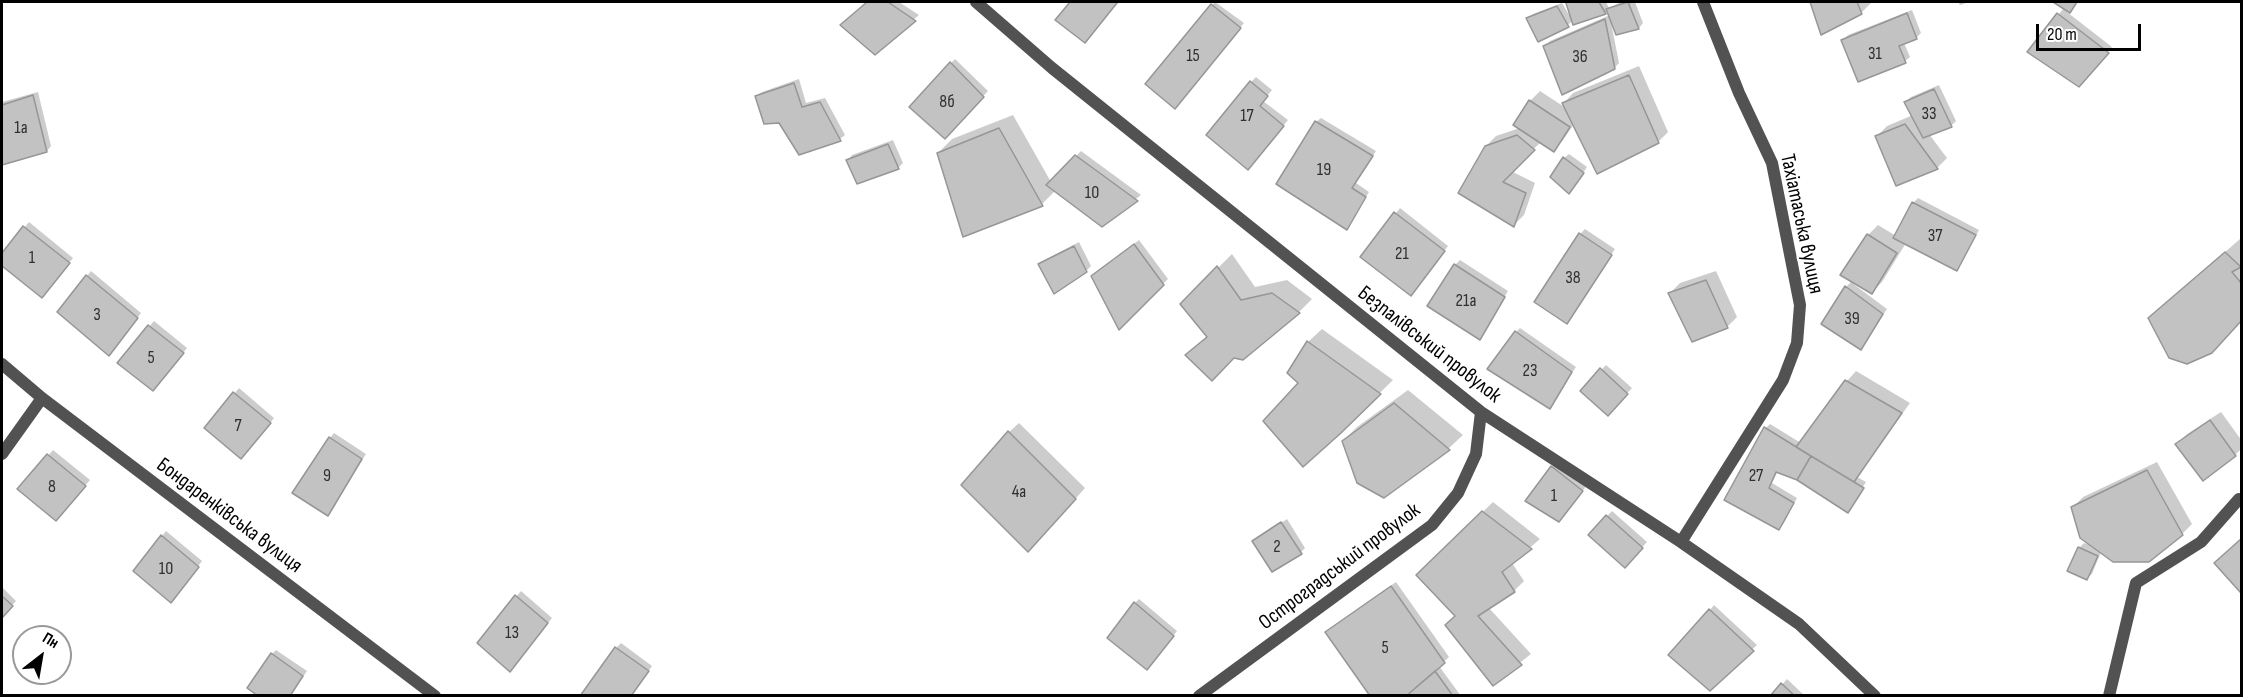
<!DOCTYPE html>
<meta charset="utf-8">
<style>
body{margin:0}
#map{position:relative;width:2243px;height:697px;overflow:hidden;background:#fff;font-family:"Sofia Sans Condensed",sans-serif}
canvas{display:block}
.frame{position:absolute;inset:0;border:3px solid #000;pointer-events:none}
.north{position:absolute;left:12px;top:625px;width:60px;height:60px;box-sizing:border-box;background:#fff;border:2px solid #999;border-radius:50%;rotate:31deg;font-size:16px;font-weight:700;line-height:24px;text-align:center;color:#000}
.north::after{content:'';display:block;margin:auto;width:21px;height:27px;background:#000;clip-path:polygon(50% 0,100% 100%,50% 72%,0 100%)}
.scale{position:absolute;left:2036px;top:24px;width:105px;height:27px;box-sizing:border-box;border:3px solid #000;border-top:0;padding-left:8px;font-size:18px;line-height:21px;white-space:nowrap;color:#000;-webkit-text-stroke:4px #fff;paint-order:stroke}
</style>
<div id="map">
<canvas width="2243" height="697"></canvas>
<div class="frame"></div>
<div class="north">Пн</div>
<div class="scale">20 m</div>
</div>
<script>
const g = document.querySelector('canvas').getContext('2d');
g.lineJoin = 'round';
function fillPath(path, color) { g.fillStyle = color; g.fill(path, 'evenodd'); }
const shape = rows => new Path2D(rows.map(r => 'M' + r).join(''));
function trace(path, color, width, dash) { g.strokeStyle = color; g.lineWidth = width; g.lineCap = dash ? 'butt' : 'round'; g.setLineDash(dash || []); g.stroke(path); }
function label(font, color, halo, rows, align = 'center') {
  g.font = font + ' "Sofia Sans Condensed",sans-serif'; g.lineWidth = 4.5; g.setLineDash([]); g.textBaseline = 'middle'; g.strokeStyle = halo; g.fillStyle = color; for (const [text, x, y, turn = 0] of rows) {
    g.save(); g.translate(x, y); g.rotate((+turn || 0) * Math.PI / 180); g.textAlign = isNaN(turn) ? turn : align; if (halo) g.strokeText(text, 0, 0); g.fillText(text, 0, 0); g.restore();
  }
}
const shadow = shape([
 [869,2,899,2,919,15,875,53,847,20],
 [1072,2,1118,2,1089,37,1057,19],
 [1215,2,1244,23,1179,102,1212,5],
 [1569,2,1606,2,1609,8,1621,2,1635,2,1643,23,1639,28,1617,34,1612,21,1611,22,1619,63,1614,68,1545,46,1550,41,1610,15,1608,10,1605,13,1573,20,1568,25,1528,19,1533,14,1562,3,1571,18,1567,3],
 [1811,2,1870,2,1871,3,1861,13,1821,33],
 [1958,2,1969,2,1960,5],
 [2063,9,2112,47,2083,80,2029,52],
 [1912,10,1921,33,1917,37,1904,43,1910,57,1905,61,1843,40,1848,35],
 [955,59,988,91,945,137,911,106],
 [1639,66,1668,132,1658,142,1574,124,1563,140,1554,150,1541,142,1511,171,1535,183,1524,215,1514,225,1486,146,1496,136,1520,128,1530,101,1540,91,1566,108,1564,103,1573,93],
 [1256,77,1272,90,1263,101,1288,120,1253,163,1251,82],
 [799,79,806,103,825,98,845,135,840,139,799,153,780,122,757,96,762,92],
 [1939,85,1956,121,1951,126,1929,134,1947,158,1937,168,1896,184,1877,136,1887,126,1913,115,1906,102,1911,97],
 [38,92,51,146,47,151,2,163,2,102],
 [1013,115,1051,182,1081,151,1141,195,1102,225,1056,190,1042,204,938,153,952,139],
 [1321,118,1376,151,1356,183,1369,192,1347,228,1316,122],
 [893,140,903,163,899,167,858,182,848,160,852,155],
 [1569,154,1587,167,1573,188,1564,158],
 [1918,198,1979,230,1961,264,1957,269,1906,243,1882,282,1872,292,1853,281,1852,283,1887,309,1861,348,1823,324,1846,287,1852,281,1868,235,1878,225,1896,236,1913,203],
 [1400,208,1448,246,1415,289,1362,257],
 [29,222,73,258,42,296,2,264,2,255],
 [1585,229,1615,249,1567,322,1580,234],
 [2240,239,2242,241,2242,320,2150,318],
 [1139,240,1168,279,1119,328,1093,276],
 [1079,242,1091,266,1086,271,1040,265,1045,260],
 [1232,254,1255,287,1287,280,1312,299,1299,312,1188,355,1208,335,1182,304],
 [1460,260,1508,291,1480,338,1455,265],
 [91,271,141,313,114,349,87,276],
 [1716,271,1737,317,1727,327,1670,293,1680,283],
 [154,321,187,348,158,385,119,363],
 [1520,328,1576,367,1549,407,1516,332],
 [1322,329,1393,380,1340,432,1301,383,1308,342],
 [1606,365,1632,388,1608,414,1582,390],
 [1856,371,1910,403,1857,477,1866,482,1849,508,1797,479,1778,471,1772,483,1797,498,1784,523,1779,528,1726,499,1766,428,1770,424,1801,443,1847,381],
 [239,388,274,418,246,453,206,428],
 [1408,390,1463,435,1449,448,1383,496,1343,441,1357,427],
 [2221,412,2242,441,2242,448,2235,455,2177,444,2187,434],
 [1019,423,1085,488,1038,541,1009,432],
 [334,433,366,454,328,514,330,438],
 [53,450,90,480,61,514,20,489],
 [1556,462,1587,485,1563,515,1552,467],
 [2157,462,2192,524,2182,534,2101,552,2092,574,2087,578,2079,548,2084,543,2093,546,2073,507,2083,497],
 [1493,502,1540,539,1512,563,1524,581,1514,591,1489,608,1531,654,1493,684,1457,616,1418,575],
 [1612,511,1647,542,1625,566,1590,534],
 [1287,519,1305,548,1301,552,1254,541],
 [166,531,202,561,176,596,162,536],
 [1396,582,1449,657,1439,666,1461,696,1372,696,1332,628],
 [2,587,16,601,2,616],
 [521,591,552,618,515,665,479,643],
 [1139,599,1177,631,1151,664,1135,603],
 [1714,605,1757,645,1710,689,1710,610],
 [621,643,652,666,631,696,616,648],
 [276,650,307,671,290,696,272,654],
 [1787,679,1805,696,1772,696]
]);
const building = shape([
 [867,2,888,2,916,21,875,55,840,25,867,2],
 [1070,2,1115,2,1117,3,1085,43,1055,20,1070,2],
 [1568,2,1599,2,1606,14,1573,25,1566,3,1568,2],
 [1628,2,1639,29,1616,35,1606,9,1628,2],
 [1810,2,1857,2,1862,14,1821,35,1810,2],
 [2053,2,2077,2,2070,13,2053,2],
 [1211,4,1241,28,1175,109,1145,84,1211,4],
 [1557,6,1569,27,1538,42,1526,18,1557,6],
 [1907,13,1917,39,1899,46,1906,63,1858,82,1841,40,1907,13],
 [2057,13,2109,53,2079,87,2027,52,2057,13],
 [1605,19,1615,69,1562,95,1543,46,1605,19],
 [950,62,984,97,945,139,909,107,950,62],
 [1629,75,1659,143,1597,174,1562,103,1629,75],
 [1250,81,1268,96,1260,106,1284,126,1248,170,1206,135,1250,81],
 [794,83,802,107,820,102,841,141,799,155,779,123,764,124,755,96,794,83],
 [1934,89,1952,127,1923,138,1904,102,1934,89],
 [33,95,47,152,2,165,2,105,33,95],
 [1529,100,1570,127,1554,152,1513,125,1529,100],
 [1315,121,1373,156,1352,188,1366,197,1347,230,1276,184,1315,121],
 [1905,124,1938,169,1896,186,1875,136,1905,124],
 [999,128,1043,206,963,237,937,153,999,128],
 [1517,135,1535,150,1503,182,1526,193,1514,227,1458,193,1485,146,1517,135],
 [888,144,899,169,857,184,846,160,888,144],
 [1075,155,1138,201,1102,227,1046,185,1075,155],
 [1563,157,1584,173,1569,194,1550,177,1563,157],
 [1912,202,1976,235,1957,271,1893,238,1912,202],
 [1394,212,1445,251,1411,296,1360,257,1394,212],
 [23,226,70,263,42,298,2,266,2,253,23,226],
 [1579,233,1612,255,1567,324,1534,302,1579,233],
 [1867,234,1897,253,1872,294,1840,275,1867,234],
 [1134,244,1164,285,1119,330,1091,276,1134,244],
 [1074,246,1087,272,1054,294,1038,264,1074,246],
 [2225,252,2241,267,2232,272,2242,284,2242,320,2212,353,2187,364,2169,358,2148,318,2225,252],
 [1454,264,1505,297,1480,340,1427,306,1454,264],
 [1217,266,1241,300,1272,293,1300,313,1243,360,1234,358,1212,381,1185,355,1207,337,1180,304,1217,266],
 [86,275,138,318,109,356,57,312,86,275],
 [1706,280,1728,328,1692,342,1668,293,1706,280],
 [1845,286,1883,314,1861,350,1821,324,1845,286],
 [148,325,184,353,153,391,117,363,148,325],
 [1515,331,1572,372,1550,409,1487,369,1515,331],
 [1307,341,1381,394,1341,433,1303,467,1263,421,1298,383,1287,373,1307,341],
 [1600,368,1628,394,1608,416,1580,391,1600,368],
 [1845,380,1902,413,1854,482,1796,447,1845,380],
 [233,392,271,423,241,459,204,428,233,392],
 [1394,403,1450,450,1384,498,1357,483,1342,441,1394,403],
 [2210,420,2236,456,2203,481,2175,444,2210,420],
 [1764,427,1811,456,1797,480,1776,472,1769,488,1794,503,1779,530,1724,500,1764,427],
 [1008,431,1076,499,1028,552,961,485,1008,431],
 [329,437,362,459,328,516,292,493,329,437],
 [47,454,86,486,56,521,17,489,47,454],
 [1811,456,1864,488,1848,513,1797,480,1811,456],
 [1551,466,1583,491,1559,522,1525,501,1551,466],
 [2147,470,2183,535,2149,562,2113,562,2080,538,2071,507,2147,470],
 [1482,511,1532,549,1502,572,1515,592,1478,616,1522,665,1493,686,1445,625,1455,616,1416,575,1482,511],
 [1606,515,1643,548,1625,568,1588,535,1606,515],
 [1281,522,1302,554,1272,572,1252,541,1281,522],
 [161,535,199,567,171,603,133,571,161,535],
 [2242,538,2242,590,2240,592,2214,563,2242,538],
 [2078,547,2098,556,2087,580,2067,571,2078,547],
 [1391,586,1445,663,1406,696,1370,696,1325,632,1391,586],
 [515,595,548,623,510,672,477,643,515,595],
 [2,596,13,606,2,618,2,596],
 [1134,602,1174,636,1147,670,1107,638,1134,602],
 [1709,609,1754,651,1710,691,1668,655,1709,609],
 [615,647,649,671,631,696,580,696,615,647],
 [271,653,303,676,290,696,258,696,247,688,271,653],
 [1435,671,1453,696,1406,696,1435,671],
 [1781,683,1795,696,1770,696,1781,683]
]);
const service = shape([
 [2109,696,2136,583,2201,542,2239,499]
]);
const minor = shape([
 [976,2,1052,68,1481,412,1681,542,1799,624,1875,696],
 [2,364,42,398,435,696],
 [2,454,42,398],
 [1681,542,1783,380,1797,343,1800,305,1772,163,1739,93,1703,2],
 [1199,696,1432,525,1458,493,1476,454,1481,412]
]);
const numberNames = [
 ["31",1875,54],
 ["15",1193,56],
 ["36",1580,57],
 ["8б",947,102],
 ["33",1929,114],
 ["17",1247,116],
 ["1а",21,128],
 ["19",1324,170],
 ["10",1092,193],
 ["37",1935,236],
 ["21",1402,254],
 ["1",32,258],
 ["38",1573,278],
 ["21а",1466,301],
 ["3",97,315],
 ["39",1852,319],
 ["5",151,358],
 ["23",1530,371],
 ["7",238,426],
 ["9",327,476],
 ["27",1756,476],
 ["8",52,487],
 ["4а",1019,492],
 ["1",1554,496],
 ["2",1277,547],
 ["10",166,569],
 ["13",512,633],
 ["5",1385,648]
];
const streetNames = [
 ["Тахіатаська вулиця",1801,224,78],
 ["Безпалівський провулок",1429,345,38],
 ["Бондаренківська вулиця",229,516,37],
 ["Остроградський провулок",1340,567,-37]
];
fillPath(shadow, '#0003');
fillPath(building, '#c2c2c2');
trace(building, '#969696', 1.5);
trace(service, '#525252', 12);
trace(minor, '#525252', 12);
label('18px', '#303030', null, numberNames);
label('21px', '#000', '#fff', streetNames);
</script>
